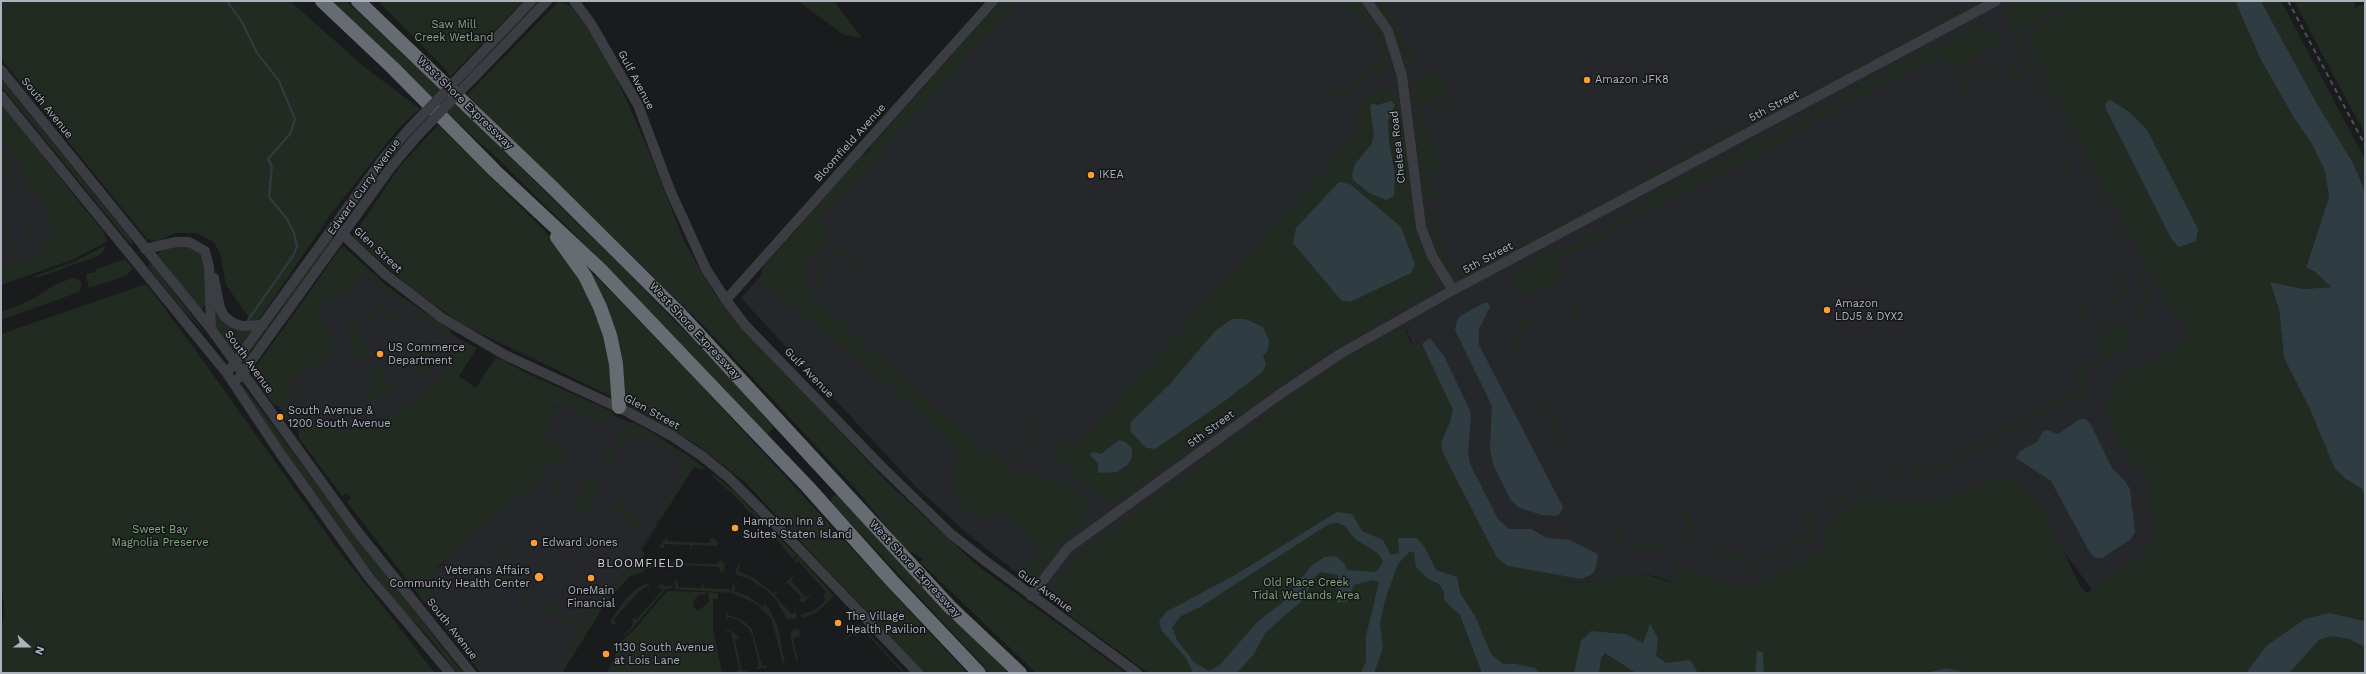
<!DOCTYPE html>
<style>
body{margin:0}
#map{position:relative;width:2366px;height:674px;overflow:hidden;background:#1a1b1d;font-family:"Work Sans",sans-serif}
canvas{display:block}
.frame{position:absolute;inset:0;border:2px solid #acb3bd;pointer-events:none}
.north{position:absolute;left:8px;top:626px;width:40px;height:40px;-webkit-text-stroke:3px #151518;paint-order:stroke;rotate:111deg;font-size:11px;font-weight:700;line-height:16px;text-align:center;color:#acb3bd}
.north::after{content:'';display:block;margin:auto;width:14px;height:18px;background:#acb3bd;clip-path:polygon(50% 0,100% 100%,50% 72%,0 100%)}
</style>
<div id="map">
<canvas width="2366" height="674"></canvas>
<div class="frame"></div>
<div class="north">N</div>
</div>
<script>
const g = document.querySelector('canvas').getContext('2d');
g.lineJoin = 'round';
function fillPath(path, color) { g.fillStyle = color; g.fill(path, 'evenodd'); }
const shape = rows => new Path2D(rows.map(r => 'M' + r).join(''));
function trace(path, color, width, dash) { g.strokeStyle = color; g.lineWidth = width; g.lineCap = dash ? 'butt' : 'round'; g.setLineDash(dash || []); g.stroke(path); }
function label(font, color, halo, rows, align = 'center') {
  g.font = font + ' "Work Sans",sans-serif'; g.lineWidth = 3; g.setLineDash([]); g.textBaseline = 'middle'; g.strokeStyle = halo; g.fillStyle = color; for (const [text, x, y, turn = 0] of rows) {
    g.save(); g.translate(x, y); g.rotate((+turn || 0) * Math.PI / 180); g.textAlign = isNaN(turn) ? turn : align; if (halo) g.strokeText(text, 0, 0); g.fillText(text, 0, 0); g.restore();
  }
}
const built = shape([
 [1005,1,2101,1,2203,340,2181,533,2093,591,2012,482,1732,604,1657,577,1637,572,1608,579,1577,583,1515,576,1447,408,1406,330,1053,592,1026,580,968,534,916,487,741,298],
 [1,106,98,229,74,259,1,285],
 [344,247,388,287,451,330,450,333,463,341,439,379,426,394,394,414,384,418,362,422,347,432,340,428,337,430,330,419,321,424,317,420,313,423,310,418,306,417,299,432,294,425,291,427,281,414,282,411,278,406,274,405,252,373,340,249],
 [559,405,611,411,613,415,651,432,696,461,560,673,480,672,422,599,434,602,434,573,456,550]
]);
const green = shape([
 [1,1,290,1,362,65,420,109,398,129,331,214,258,321,252,322,226,285,220,253,214,242,196,233,174,233,159,241,147,239,3,61,1,57],
 [333,1,346,1,461,109,623,268,733,381,774,428,767,434,615,274,497,158,425,93,392,58],
 [378,1,523,1,450,77,447,71],
 [536,1,540,2,474,68,531,7],
 [559,1,571,7,583,20,610,63,648,149,684,241,714,293,743,328,886,481,978,566,1126,673,1036,673,920,562,923,559,904,548,855,488,708,330,467,95],
 [798,1,834,1,862,38,844,35],
 [1000,1,1017,1,819,221,828,230,829,236,808,262,804,273,807,282,813,290,810,295,843,325,848,321,845,327,879,357,884,354,881,359,914,389,920,386,917,391,951,422,955,418,953,423,986,454,991,450,1016,473,1052,478,1071,486,1084,497,1088,509,1083,523,1064,540,1037,575,1025,579,1018,573,1041,551,1002,510,985,525,975,513,970,517,950,492,954,491,958,484,951,475,951,466,961,450,898,393,759,279,763,267,862,155,868,152,871,146],
 [1340,1,1357,1,1370,16,1381,33,1389,54,1386,64,1379,71,1377,72,1371,63,1383,49,1376,41,1379,36],
 [1379,1,1383,1,1415,62,1414,67,1407,64,1399,43,1380,10],
 [1970,1,1978,3,1769,116,1762,114,1763,108,1768,106,1770,111,1773,110,1795,98,1794,91,1798,97,1822,84,1821,77,1823,77,1825,82,1855,66,1855,59,1858,64,1885,50,1885,43,1889,48,1915,34,1915,27,1918,32,1946,18,1945,10,1949,16,1970,4],
 [2015,1,2070,1,2020,29,2017,36,2064,129,2147,285,2148,292,2145,308,2139,319,2134,321,2127,329,2131,345,2081,374,2089,390,1918,481,1909,464,1808,519,1816,535,1747,572,1738,558,1732,561,1725,560,1716,545,1683,562,1681,560,1708,546,1709,549,1711,548,1710,545,1714,542,1715,545,1717,544,1716,542,1722,546,1728,557,1740,551,1749,566,1810,533,1802,518,1912,459,1920,474,2082,388,2074,372,2103,356,2096,342,2097,338,2125,323,2138,312,2144,295,2140,277,2006,25,2005,15],
 [2083,1,2235,1,2261,60,2294,118,2312,144,2325,171,2329,197,2306,268,2314,271,2331,287,2304,289,2270,282,2279,309,2284,358,2346,479,2362,489,2365,498,2365,621,2329,613,2266,646,2246,673,1148,673,1061,609,1062,607,1052,600,1050,593,1059,578,1078,555,1321,373,1342,359,1404,327,1411,343,1420,342,1453,410,1449,424,1441,442,1508,566,1569,577,1576,581,1533,576,1524,572,1523,577,1577,583,1608,579,1637,572,1673,583,1677,565,1736,586,1756,586,1826,549,1826,527,1853,502,1868,498,1935,502,1990,480,2011,479,2044,510,2080,586,2087,593,2149,548,2156,536,2148,511,2150,486,2147,474,2128,460,2106,416,2109,393,2122,376,2188,340,2187,326,2170,309,2038,66,2030,43,2033,28],
 [2261,1,2281,1,2365,159,2365,191,2353,163,2316,102],
 [2294,1,2355,1,2355,8,2365,3,2365,134],
 [1976,26,1986,27,1997,34,2000,40,1998,46,1986,52,1973,30,1881,74,1880,72],
 [1972,34,1984,53,1954,69,1948,66,1942,55,1722,172,1554,263,1560,275,1559,280,1532,295,1521,274,1556,255,1555,253,1622,219,1639,208,1908,63],
 [2002,64,2013,67,2018,73,2070,171,2069,176,2065,177,2062,176,2067,171,2018,79,2012,80],
 [1976,65,1979,66,1979,69,1956,80,1956,76],
 [1360,66,1365,69,1368,76,1344,99,1336,98,1320,83,1323,80,1341,96,1363,71],
 [1993,67,1998,76,1993,78,1990,73,1966,86,1974,102,1969,104,1961,89,1962,85],
 [1434,71,1442,73,1449,86,1449,91,1426,104,1416,104,1413,99,1414,82],
 [1878,73,1879,75,1798,118,1797,116],
 [1,79,131,239,133,243,131,245,1,86],
 [1383,90,1395,95,1402,107,1413,212,1420,241,1436,276,1436,286,1431,292,1390,314,1367,331,1311,362,1124,497,1113,501,1102,498,1053,454,1052,445,1057,441,1063,442,1073,449,1363,127,1353,116,1355,108,1369,93],
 [1372,103,1395,105,1388,119,1389,142,1395,174,1355,164,1371,145,1374,135],
 [1262,372,1226,400,1208,411,1131,422,1170,384],
 [1451,99,1455,99,1458,102,1433,115,1433,109],
 [1,101,72,193,103,231,107,240,106,242,74,259,1,285,1,268,14,263,14,256,17,262,42,253,41,247,47,244,53,234,38,195,33,196,17,159,1,138],
 [1420,114,1427,121,1422,124,1444,166,1429,172,1424,177,1433,192,1438,190,1440,193,1438,197,1428,202,1422,198,1416,130,1415,116],
 [1795,118,1796,119,1758,141,1758,137],
 [438,125,544,230,573,265,589,293,611,351,615,398,463,325,412,289,353,236,400,166],
 [1745,125,1747,126,1742,131,1546,235,1542,229,1541,227,1546,224,1548,230,1570,219,1569,211,1573,217,1600,203,1600,195,1603,201,1630,186,1630,179,1633,185,1649,176,1648,169,1657,164,1661,170,1690,154,1690,147,1693,152,1720,138,1720,131,1722,131,1724,136],
 [1755,139,1757,142,1715,164,1713,161],
 [1,149,10,160,4,163,6,168,13,168,8,171,20,202,25,200,27,201,21,205,33,235,35,238,41,236,41,239,27,243,26,238,31,236,5,172,1,174,1,171,4,169,1,162],
 [1711,162,1712,165,1637,206,1633,205,1634,207,1631,209,1627,208],
 [2073,183,2077,184,2125,278,2125,290,2119,304,2106,314,2089,323,2083,319,2076,303,2082,300,2087,313,2092,318,2111,308,2113,307,2111,301,2121,292,2119,280,2124,277,2094,222,2088,224,2092,219,2076,187,2069,188],
 [1442,205,1446,205,1447,208,1430,216,1445,244,1440,249,1454,269,1469,271,1521,244,1519,239,1526,235,1527,241,1518,250,1470,276,1457,276,1446,267,1439,257,1425,217,1428,211],
 [1,216,12,244,19,242,20,247,5,251,4,246,9,244,1,223],
 [332,236,333,240,245,362,243,362],
 [106,245,103,252,98,256,39,277,32,277,76,261],
 [186,245,200,253,205,260,205,305,202,309,200,308,158,255,160,251],
 [344,247,388,287,412,304,409,305,406,303,402,307,399,305,401,300,382,288,379,293,376,291,378,290,372,280,367,283,371,278,364,272,346,290,327,302,311,290,340,249],
 [1551,248,1554,254,1518,273,1530,296,1522,296,1514,288,1516,270,1521,264],
 [840,249,845,250,863,266,860,269,846,255,841,252,821,275,824,280,818,281,815,277,816,273,836,251],
 [125,259,133,268,126,276,89,288,86,276,88,273,93,273,97,269],
 [149,264,152,264,204,332,181,308,148,267],
 [585,265,696,380,967,673,924,673,744,481,697,445,625,403,624,375,617,342],
 [73,278,80,280,82,284,79,292,1,320,1,312,31,300,56,284],
 [143,285,146,285,154,294,209,369,333,543,435,673,1,673,1,630,5,611,1,583,1,334],
 [310,292,326,303,318,311,333,334,332,353,289,381,291,387,286,391,289,396,294,393,298,399,315,388,313,382,316,390,298,400,278,406,274,405,253,377,253,370],
 [1568,296,1572,298,1581,314,1575,317,1570,304,1566,299,1537,315,1540,310],
 [376,301,389,312,394,309,397,310,399,316,393,322,384,308,354,328,370,353,363,358,365,361,359,364,354,356,351,336,343,322,347,326,351,323,378,306],
 [413,305,451,330,445,340,446,334,413,310,411,312],
 [216,307,252,330,236,352,233,352,214,328],
 [1526,317,1531,325,1523,329,1518,335,1517,340,1521,350,1516,353,1544,406,1550,404,1550,408,1546,410,1542,409,1514,353,1515,332,1520,323],
 [2112,319,2115,320,2114,323,2098,332,2095,330,2096,327],
 [414,337,432,349,436,345,442,348,436,347,426,363,430,366,429,373,427,374,424,372,390,394,371,399,370,404,368,399,355,404,355,408,353,404,375,390,372,385,377,381,374,376,370,378,366,376,363,370,365,369,368,375,372,372,370,369,377,365,393,390,423,370,406,342],
 [463,341,477,348,459,376,476,388,496,357,531,375,611,411,615,416,612,422,609,421,607,425,564,405,557,406,541,439,572,454,549,466,530,488,492,517,439,566,433,579,434,602,432,606,428,607,347,502,351,499,347,493,342,496,299,438,299,432,310,409,322,399,324,400,327,404,322,400,316,404,317,409,313,406,310,410,314,415,310,418,313,423,318,420,321,424,330,419,337,430,343,427,347,431,362,422,384,418,394,414,426,394,439,379],
 [239,384,242,384,352,532,463,673,457,673,427,635,402,610,354,549,313,493],
 [317,395,305,407,295,427,291,427,281,414,282,411,302,404],
 [1025,411,1041,425,1043,433,1022,458,1018,459,1013,456,1013,452,1015,450,1020,454,1040,431,1030,421,1021,415],
 [1554,416,1558,419,1553,422,1578,470,1580,472,1586,471,1582,476,1578,475,1549,422,1550,418],
 [627,422,635,423,651,432,705,468,703,470,694,467,641,550,645,553,642,558,649,563,653,560,654,564,674,562,676,557,678,563,717,564,720,560,725,563,724,571,720,572,719,567,678,565,675,570,674,565,665,565,645,569,643,570,644,572,630,576,607,601,562,673,555,673,578,638,574,635,578,635,596,604,602,608,660,517,659,511,685,470,682,467,683,459,640,431,638,435,629,434,609,468,604,466,603,457],
 [569,467,571,468,556,491,563,497,562,499,551,492],
 [713,474,736,493,763,521,756,518,745,508,743,504,712,476],
 [588,478,601,487,586,510,593,516,592,518,564,500,565,498,573,502],
 [1589,482,1593,485,1589,488,1611,530,1617,529,1628,546,1637,546,1647,541,1655,543,1662,541,1665,546,1689,534,1687,527,1679,515,1686,511,1694,526,1695,532,1659,551,1646,552,1629,548,1618,542,1610,533,1585,488],
 [835,495,839,496,1013,673,990,673,832,503,831,498],
 [620,500,624,502,621,507,643,521,648,517,641,530,616,514,614,508],
 [772,530,796,555,793,559,771,533],
 [667,536,667,541,709,543,710,539,713,538,717,541,718,544,717,546,693,545,691,550,690,545,664,544,664,548,659,548],
 [506,537,510,555,502,562,496,556,506,548,502,542],
 [798,556,834,596,817,612,802,618,800,615,815,610,826,600,823,596,826,592,798,561,795,563,794,560],
 [738,564,740,566,739,571,754,578,773,593,778,591,775,596,792,614,796,612,797,619,787,619,776,600,766,590,751,580,735,574],
 [489,565,530,592,524,601,527,603,526,605,522,602,524,596,482,569],
 [793,576,794,577,791,581,806,597,812,595,804,602,799,601,801,597,788,583,783,585],
 [675,581,678,581,678,587,701,588,703,582,704,588,730,589,730,593,675,589],
 [663,582,663,586,673,586,673,588,666,589,630,631,623,636,632,626,633,621,630,618,637,619,661,592,662,589,657,587],
 [646,584,649,585,649,590,647,586,639,592,614,619,616,624,611,625,611,619,626,599,636,589],
 [733,584,735,586,734,591,750,597,762,607,765,604,769,608,778,628,785,664,783,663,771,618,753,602,731,593],
 [667,591,706,592,705,595,699,595,693,601,693,606,698,611,709,602,708,592,718,593,718,599,713,599,713,629,722,673,607,673,622,640,633,631],
 [542,599,580,623,591,608,574,633,575,629,542,608,539,613,533,610],
 [446,603,452,604,452,617,449,623,482,666,488,664,483,671,480,672,445,628],
 [727,609,728,615,741,619,752,629,762,666,767,665,767,668,754,669,759,666,752,635,747,627,738,620,728,617,726,622],
 [860,624,905,673,903,673,863,630,856,636,852,635,840,644],
 [799,629,800,636,793,638,798,661,796,662,790,634,792,630],
 [727,630,735,633,739,638,735,640,740,662,742,670,747,670,747,672,734,673,739,670,731,632,726,632],
 [2315,633,2365,641,2365,673,2279,673]
]);
const water = shape([
 [2235,1,2261,1,2316,102,2353,163,2365,191,2365,498,2362,489,2346,479,2335,469,2310,409,2284,358,2279,309,2270,282,2304,289,2331,287,2314,271,2306,268,2329,197,2325,171,2312,144,2294,118,2261,60],
 [2110,100,2128,111,2147,130,2198,229,2196,241,2179,247,2172,240,2106,109,2105,104],
 [1391,101,1395,105,1388,120,1389,142,1395,174,1394,196,1386,200,1369,193,1353,180,1352,174,1355,164,1371,145,1374,135,1370,107,1372,103,1377,105],
 [1339,182,1350,184,1401,227,1415,264,1411,273,1350,302,1341,300,1293,243,1296,228],
 [1484,303,1488,303,1490,307,1479,329,1479,345,1563,507,1560,514,1556,516,1541,515,1518,507,1510,499,1493,464,1490,448,1492,406,1455,330,1457,320,1460,316],
 [1232,319,1245,319,1263,327,1269,340,1268,351,1263,355,1266,365,1262,372,1226,400,1155,449,1146,448,1130,431,1131,422,1170,384,1216,330],
 [1430,338,1444,356,1469,408,1471,416,1468,452,1470,464,1498,519,1509,529,1531,529,1547,538,1570,540,1596,553,1598,555,1595,571,1591,575,1581,579,1508,566,1497,558,1443,453,1441,442,1449,424,1453,410,1422,344],
 [2080,419,2086,419,2091,425,2112,468,2124,480,2130,489,2135,532,2131,539,2102,558,2096,558,2090,553,2051,481,2016,458,2020,451,2037,442,2043,431,2047,430,2058,434],
 [1119,440,1126,442,1132,449,1132,458,1127,465,1117,472,1098,473,1098,463,1090,455,1092,452,1101,454],
 [1337,512,1352,514,1362,531,1383,540,1391,555,1399,553,1398,538,1416,538,1424,546,1436,570,1457,577,1460,593,1475,616,1491,654,1503,664,1516,664,1535,668,1540,673,1482,673,1460,615,1444,600,1444,592,1439,584,1427,578,1416,567,1414,552,1409,552,1398,564,1385,600,1380,623,1383,648,1374,673,1361,673,1366,661,1366,636,1379,582,1373,580,1354,585,1347,602,1337,602,1338,575,1321,572,1315,577,1303,600,1266,632,1254,654,1237,673,1193,673,1186,658,1162,631,1159,621,1166,612,1235,575],
 [1338,523,1345,526,1355,539,1379,554,1383,562,1376,572,1347,570,1344,563,1336,556,1325,557,1311,566,1282,603,1257,622,1220,665,1209,671,1194,662,1177,640,1172,627,1181,616,1200,607,1329,524],
 [2329,613,2365,621,2365,647,2349,639,2331,636,2319,640,2289,673,2246,673,2266,646,2305,619],
 [1650,624,1658,638,1656,656,1666,663,1690,660,1697,671,1696,673,1636,673,1605,653,1601,658,1599,673,1574,673,1581,641,1591,631,1625,634,1643,643],
 [1757,651,1763,652,1764,673,1755,673],
 [1947,668,1966,673,1926,673]
]);
const stream = shape([
 [227,1,242,22,257,53,279,81,295,119,290,134,268,159,272,167,269,197,287,219,294,233,297,246,293,256,248,320]
]);
const minor = shape([
 [574,1,590,22,638,105,670,190,706,269,726,300,745,325,881,466,951,534,988,563,1137,673],
 [1367,1,1388,31,1402,76,1421,227,1432,256,1453,290],
 [1,70,211,329,357,531,471,673],
 [466,70,531,1],
 [474,77,547,1],
 [1,96,226,372,280,453,368,576,450,673],
 [335,227,386,275,442,318,505,355,628,412,672,436,702,456,728,477,782,531,918,673],
 [145,249,176,242,189,242,205,251,209,267,211,329],
 [214,278,220,308,224,316,233,323,242,326,263,325],
 [726,300,993,1],
 [231,368,383,159,410,128],
 [239,378,391,167,418,135],
 [1031,596,1068,548,1276,397,1340,354,1453,290,1996,1]
]);
const highway = shape([
 [322,1,393,68,495,171,600,269,808,487,892,581,979,673],
 [358,1,552,187,680,314,950,607,1020,673],
 [557,237,585,276,600,307,610,335,616,364,619,407]
]);
const rail = shape([
 [2288,1,2365,145]
]);
const minorBridge = shape([
 [410,128,466,70],
 [418,135,474,77]
]);
const markers = [
 [1587,80,4,"#fc9f33"],
 [1091,175,4,"#fc9f33"],
 [1827,310,4,"#fc9f33"],
 [380,354,4,"#fc9f33"],
 [280,417,4,"#fc9f33"],
 [735,528,4,"#fc9f33"],
 [534,543,4,"#fc9f33"],
 [539,577,5,"#fc9f33"],
 [591,578,4,"#fc9f33"],
 [838,623,4,"#fc9f33"],
 [606,654,4,"#fc9f33"]
];
const parkNames = [
 ["Saw Mill",454,25],
 ["Creek Wetland",454,38],
 ["Sweet Bay",160,530],
 ["Magnolia Preserve",160,543],
 ["Old Place Creek",1306,583],
 ["Tidal Wetlands Area",1306,596]
];
const streetNames = [
 ["Gulf Avenue",636,80,62],
 ["West Shore Expressway",465,103,44],
 ["5th Street",1774,106,-28],
 ["South Avenue",47,108,51],
 ["Bloomfield Avenue",850,143,-48],
 ["Chelsea Road",1398,147,-96],
 ["Edward Curry Avenue",364,187,-54],
 ["Glen Street",378,250,43],
 ["5th Street",1488,258,-28],
 ["West Shore Expressway",695,331,47],
 ["South Avenue",249,362,54],
 ["Gulf Avenue",809,373,46],
 ["Glen Street",652,412,29],
 ["5th Street",1211,429,-36],
 ["West Shore Expressway",915,569,47],
 ["Gulf Avenue",1045,591,36],
 ["South Avenue",452,629,52]
];
const poiNames = [
 ["Amazon JFK8",1595,80],
 ["IKEA",1099,175],
 ["Amazon",1835,304],
 ["LDJ5 & DYX2",1835,317],
 ["US Commerce",388,348],
 ["Department",388,361],
 ["South Avenue &",288,411],
 ["1200 South Avenue",288,424],
 ["Hampton Inn &",743,522],
 ["Suites Staten Island",743,535],
 ["Edward Jones",542,543],
 ["Veterans Affairs",530,571,"right"],
 ["Community Health Center",530,584,"right"],
 ["OneMain",591,591,"center"],
 ["Financial",591,604,"center"],
 ["The Village",846,617],
 ["Health Pavilion",846,630],
 ["1130 South Avenue",614,648],
 ["at Lois Lane",614,661]
];
const neighbourhoodNames = [
 ["BLOOMFIELD",641,563]
];
fillPath(built, '#26272a');
fillPath(green, '#222b22');
fillPath(water, '#2f3c42');
trace(stream, '#2f3c42', 2);
trace(minor, '#3b3d42', 10);
trace(highway, '#676c73', 14);
trace(rail, '#4e5157', 2, [5, 4]);
trace(minorBridge, '#3b3d42', 10);
for (const [x, y, r, color] of markers) { const dot = new Path2D(); dot.arc(x, y, r, 0, 2 * Math.PI); g.fillStyle = color; g.fill(dot); trace(dot, '#151518', 1.5); }
label('11px', '#85a982', '#151518', parkNames);
label('11px', '#acb3bd', '#151518', streetNames);
label('11px', '#acb3bd', '#151518', poiNames, 'left');
g.letterSpacing = '1px';
label('12px', '#ced2d9', '#151518', neighbourhoodNames);
g.letterSpacing = '0px';
</script>
